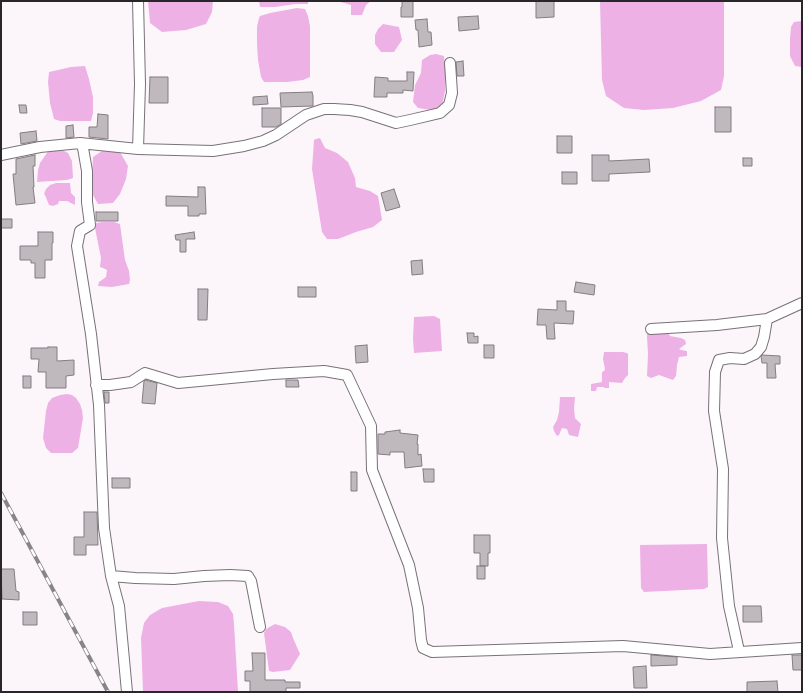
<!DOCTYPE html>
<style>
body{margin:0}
#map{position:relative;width:803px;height:693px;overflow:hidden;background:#fcf6fb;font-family:"Playfair Display",serif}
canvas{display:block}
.frame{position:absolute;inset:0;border:2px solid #282628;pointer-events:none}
</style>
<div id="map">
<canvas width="803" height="693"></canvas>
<div class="frame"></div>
</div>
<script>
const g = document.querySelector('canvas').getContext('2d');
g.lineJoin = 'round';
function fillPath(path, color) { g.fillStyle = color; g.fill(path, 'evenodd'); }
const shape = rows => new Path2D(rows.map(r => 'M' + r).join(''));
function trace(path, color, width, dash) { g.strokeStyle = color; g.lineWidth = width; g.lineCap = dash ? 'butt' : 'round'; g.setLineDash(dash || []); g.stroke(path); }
const water = shape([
 [148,1,213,1,212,12,206,24,186,30,162,32,150,23],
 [259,1,308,1,308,4,295,4,275,7,260,7],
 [337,1,371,1,366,5,362,15,351,15,351,5],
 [600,1,724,1,724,76,721,90,701,101,673,108,644,110,624,108,606,96,602,80],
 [297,8,305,9,308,16,310,26,310,77,303,80,287,82,264,82,261,77,258,60,257,44,257,27,259,18,260,16,270,13],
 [802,21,802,67,795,66,790,56,790,39,791,27,794,22],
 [383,24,399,27,402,40,394,52,381,52,375,44,375,35,378,29],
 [436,54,444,56,445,67,445,91,442,106,431,110,418,108,413,102,415,85,421,73,422,60,430,55],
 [85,66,89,79,93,97,93,113,91,121,60,121,54,119,50,103,48,82,49,72,71,67],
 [320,138,325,148,337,153,348,162,355,178,356,187,370,191,378,196,382,220,373,227,356,232,338,239,327,239,322,232,312,169,314,140,316,139],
 [49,150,62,150,68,153,72,161,73,178,67,180,37,182,38,170,40,163],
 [102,151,120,152,128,166,126,179,120,194,113,203,98,204,93,195,92,175,93,157],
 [56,183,70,183,71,193,75,197,75,205,67,201,59,201,58,204,53,206,49,205,45,195,44,194,46,189,50,185],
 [103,222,114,222,120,224,125,260,129,271,130,280,129,284,112,287,98,286,99,282,106,277,107,270,103,268,100,267,101,258,95,228,96,223],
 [434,316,440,319,442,351,414,353,413,339,414,317],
 [650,332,668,332,670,336,681,338,685,340,686,344,679,349,681,350,687,351,687,356,679,357,677,365,676,376,673,380,659,375,651,378,647,376,648,354,647,337,647,334],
 [604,352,623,352,627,353,628,354,628,375,625,378,622,383,609,382,609,388,604,388,604,387,597,387,596,391,591,391,591,384,602,382,602,372,604,371,605,369,603,359],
 [67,394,72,395,76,398,80,404,82,410,83,418,78,448,72,453,51,453,46,448,43,438,46,411,48,403,52,398,60,395],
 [560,397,575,397,574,409,575,418,581,424,578,437,569,435,567,429,562,428,559,435,557,436,554,431,553,427,557,420,559,412],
 [707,544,708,587,704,589,644,592,641,588,640,545],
 [199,601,218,602,228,606,233,614,234,624,238,692,143,692,141,638,144,623,150,615,162,608],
 [275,624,285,627,291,632,293,638,300,654,290,670,273,672,269,671,264,633,266,629]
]);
const building = shape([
 [402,1,413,1,413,17,401,17,401,7,402,7,402,1],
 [536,1,554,1,554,17,536,18,536,1],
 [478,16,479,29,459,31,458,17,478,16],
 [427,19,428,32,431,32,432,45,419,47,418,30,416,30,415,20,427,19],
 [463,61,464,76,457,76,456,62,463,61],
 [407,72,414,72,413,91,403,90,403,93,387,93,387,97,374,97,375,77,388,78,388,81,407,81,407,72],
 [150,77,168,77,168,103,149,103,150,77],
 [312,92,313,96,313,106,281,107,280,93,312,92],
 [267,96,268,104,253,105,253,97,267,96],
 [19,105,26,105,27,113,20,113,19,105],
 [715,107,731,107,731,132,715,132,715,107],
 [262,108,281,108,281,124,276,127,262,127,262,108],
 [98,114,108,115,108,139,89,137,89,127,97,127,98,114],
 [73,125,74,137,66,138,66,126,73,125],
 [36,131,37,141,21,144,20,133,36,131],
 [557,136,572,136,572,153,557,153,557,136],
 [35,155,35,166,33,166,34,187,33,187,35,203,16,205,13,174,16,174,16,159,35,155],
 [592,155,609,155,609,161,649,159,650,172,609,174,609,181,592,181,592,155],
 [743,158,752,158,752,166,743,166,743,158],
 [562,172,577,172,577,184,562,184,562,172],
 [198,187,205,187,206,214,199,214,199,216,188,216,188,206,166,206,166,196,198,197,198,187],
 [394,189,400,207,386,211,381,193,394,189],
 [96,212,118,212,118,221,96,221,96,212],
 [1,219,12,219,12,228,1,228,1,219],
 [38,232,53,232,53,243,52,243,52,260,45,260,45,278,35,278,35,263,31,263,31,260,20,260,20,246,38,246,38,232],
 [194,232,195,239,186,239,186,252,180,252,180,240,176,240,175,235,194,232],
 [422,260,423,274,412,275,411,261,422,260],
 [576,282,595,285,594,295,574,292,576,282],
 [298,287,316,287,316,297,298,297,298,287],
 [198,289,208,289,207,320,198,320,198,289],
 [557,301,566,301,566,311,574,311,573,324,554,323,555,339,547,339,546,325,537,325,538,309,557,310,557,301],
 [467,333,474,333,474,337,478,336,478,343,468,343,467,333],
 [367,345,368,362,356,363,355,346,367,345],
 [484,345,494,345,494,358,484,358,484,345],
 [48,347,57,347,57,361,74,360,74,375,66,376,66,388,46,388,46,372,38,372,39,359,31,359,31,348,48,348,48,347],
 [762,355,780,356,780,364,775,364,776,378,767,378,767,363,762,363,761,356,762,355],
 [23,376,31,376,31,388,23,388,23,376],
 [145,380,157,383,155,404,142,403,144,381,145,380],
 [286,380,298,380,299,387,286,387,286,380],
 [104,392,109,392,109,403,105,403,104,392],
 [400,430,400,433,418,435,417,444,418,444,418,455,421,454,422,466,405,468,404,452,390,452,390,455,378,454,378,434,385,434,385,432,400,430],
 [423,469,434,469,434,482,424,482,423,469],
 [351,472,357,472,357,491,351,491,351,472],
 [112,478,130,478,130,488,112,488,112,478],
 [84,512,97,512,98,545,86,545,86,555,74,555,74,537,84,537,84,512],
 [474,535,490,535,490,553,488,553,488,566,480,566,480,553,474,553,474,535],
 [477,566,485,566,485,579,477,579,477,566],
 [1,569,14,569,16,591,19,592,19,600,2,599,1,569],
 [743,606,761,606,762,622,743,622,743,606],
 [23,612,37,612,37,625,23,625,23,612],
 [252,653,265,653,265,680,285,680,285,682,300,682,300,688,286,688,286,692,250,692,250,681,245,681,245,671,253,671,252,653],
 [651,655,677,657,677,665,651,666,651,655],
 [792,655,802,655,802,670,793,670,792,655],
 [646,666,647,688,634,688,633,667,646,666],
 [777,681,778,692,747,692,747,682,777,681]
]);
const minor = shape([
 [138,1,140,84,138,149],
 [80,143,138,149,213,151,244,146,263,141,276,135,306,115,324,109,334,109,350,110,362,112,396,123,410,120,440,113,449,105,452,93,450,63],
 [1,155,40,147,80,143,83,148,87,171,87,202,90,225,80,231,77,246,91,334,99,405,104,528,111,576,119,606,127,692],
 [651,329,717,325,767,319,802,303],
 [96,385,110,385,131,382,145,373,178,383,273,374,324,371,347,375,371,426,372,470,409,565,418,608,421,640,423,648,432,652,623,646,710,654,802,648],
 [111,576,135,578,174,579,204,576,230,575,248,576,251,581,260,627],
 [739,651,729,606,722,538,723,469,714,411,715,372,719,360,730,358,744,359,755,354,761,347,764,337,767,319]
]);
const rail = shape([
 [1,493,108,692]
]);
fillPath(water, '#eeb1e5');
fillPath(building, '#bfb9be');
trace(building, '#837d82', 1);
trace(minor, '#787277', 12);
trace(minor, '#fff', 10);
trace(rail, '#888488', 4);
trace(rail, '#fff', 2.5, [8]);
</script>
